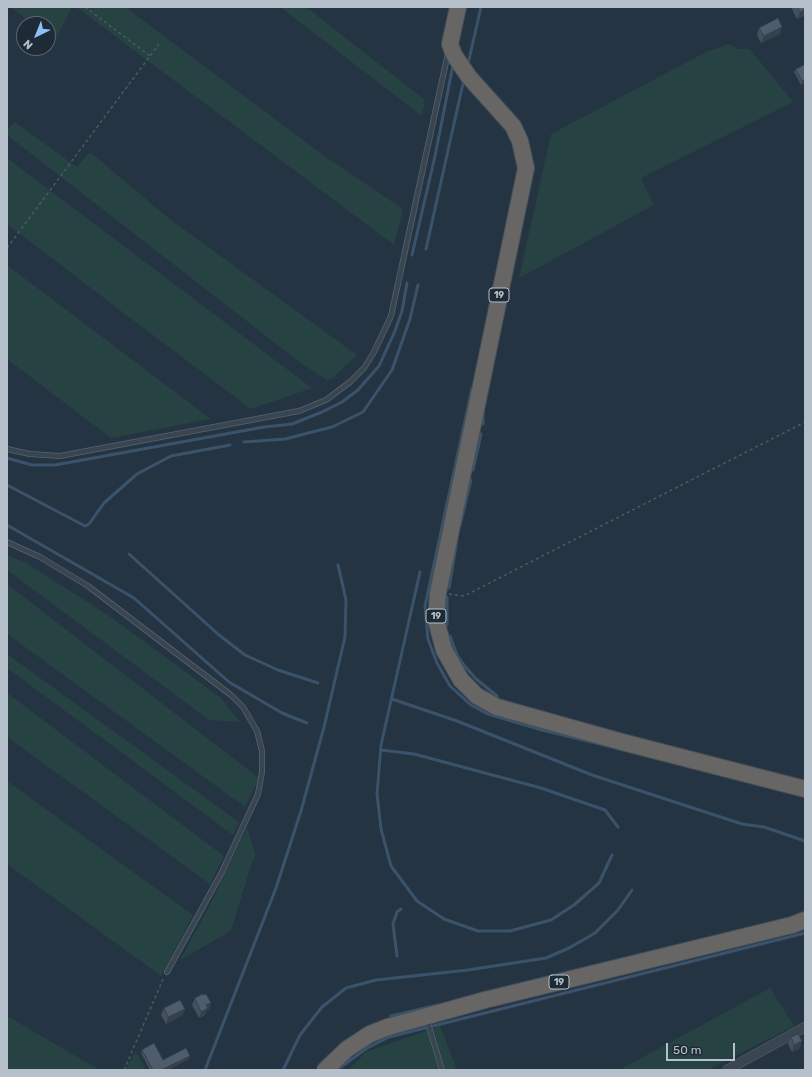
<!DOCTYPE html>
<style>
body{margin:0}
#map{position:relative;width:812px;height:1077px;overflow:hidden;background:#253442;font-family:Rubik,sans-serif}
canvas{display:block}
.frame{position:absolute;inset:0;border:8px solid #b6c0cb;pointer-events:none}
.north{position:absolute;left:16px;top:16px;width:40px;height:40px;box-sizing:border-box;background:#1e2a36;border:1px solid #5b6672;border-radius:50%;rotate:223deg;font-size:11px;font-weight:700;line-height:16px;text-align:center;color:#b6c0cb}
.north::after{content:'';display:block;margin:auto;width:14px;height:18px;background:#8bc1fb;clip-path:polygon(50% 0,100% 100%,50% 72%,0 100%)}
.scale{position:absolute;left:666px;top:1043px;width:69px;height:18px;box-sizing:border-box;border:2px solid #b6c0cb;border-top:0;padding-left:5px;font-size:12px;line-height:14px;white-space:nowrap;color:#b6c0cb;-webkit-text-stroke:3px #1e2a36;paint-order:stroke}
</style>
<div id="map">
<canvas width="812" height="1077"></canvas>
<div class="frame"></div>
<div class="north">N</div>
<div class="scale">50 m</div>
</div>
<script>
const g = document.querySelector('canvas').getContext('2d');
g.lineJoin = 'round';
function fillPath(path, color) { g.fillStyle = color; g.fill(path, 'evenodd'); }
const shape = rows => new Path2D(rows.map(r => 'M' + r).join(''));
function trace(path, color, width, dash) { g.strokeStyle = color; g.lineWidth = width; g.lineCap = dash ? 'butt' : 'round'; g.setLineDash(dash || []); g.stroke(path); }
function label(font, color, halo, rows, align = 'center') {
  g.font = font + ' Rubik,sans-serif'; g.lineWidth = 4; g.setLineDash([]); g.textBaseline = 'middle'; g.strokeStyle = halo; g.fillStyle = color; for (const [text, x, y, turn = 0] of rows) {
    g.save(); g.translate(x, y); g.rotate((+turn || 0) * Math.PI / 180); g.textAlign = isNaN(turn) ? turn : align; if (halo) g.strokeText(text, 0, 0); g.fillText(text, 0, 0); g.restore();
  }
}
const green = shape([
 [11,7,72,7,55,41,48,35,48,24,33,24],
 [76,7,125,7,326,157,403,209,394,245],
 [280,7,306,7,425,100,422,116],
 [729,44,738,49,750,49,793,102,641,178,654,205,519,278,551,134,706,52],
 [15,122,77,167,90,152,171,220,357,355,332,379,327,380,302,364,7,135,7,130],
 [7,158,312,388,251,409,113,305,7,224],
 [7,265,211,419,111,438,7,359],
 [7,555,26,563,108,615,221,698,240,722,209,720,7,570],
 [7,584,259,778,245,807,7,634],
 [7,654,239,822,233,835,7,668],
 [7,693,224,856,210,884,7,737],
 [7,781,193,915,161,976,7,864],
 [247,828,256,855,251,865,231,931,180,960,210,905],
 [770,988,794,1026,708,1070,619,1070],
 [7,1016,100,1070,7,1070],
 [440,1026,457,1070,348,1070,366,1052],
 [135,1051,146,1070,126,1070]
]);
const stream = shape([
 [468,64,481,7],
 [426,249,464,79],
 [412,255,435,156,453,65],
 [472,388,425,606,428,639,437,663,450,686,471,705,488,714,542,730,604,745],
 [483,424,483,410],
 [244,442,285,439,332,427,363,412,392,370,410,319,418,285],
 [7,458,32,465,55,465,264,427,292,424,322,412,342,402,358,390,379,366,395,331,402,311,407,283],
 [473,470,481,434],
 [7,485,85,526,89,524,104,503,137,474,171,456,230,445],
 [7,525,134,598,229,682,282,713,307,723],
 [460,526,471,480],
 [129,554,219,635,245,655,278,670,318,683],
 [420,572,381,745,377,794,381,829,391,866,417,901,444,919,478,931,510,931,551,920,574,905,599,883,612,855],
 [449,588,457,540],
 [447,625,447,597],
 [450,636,457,655,464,665,475,678,497,696],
 [392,699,457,721,592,775,742,824,764,827,805,841],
 [381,750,414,754,541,788,605,810,618,827],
 [397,956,393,924,397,912,401,909],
 [391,1016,438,1005],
 [205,1070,276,888,301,811,324,727,345,637,346,600,338,565],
 [283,1070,300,1035,322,1007,346,988,376,980,468,970,546,958,569,948,595,933,618,910,632,890],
 [337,1070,367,1048,389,1037,805,933]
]);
const path = shape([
 [85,7,150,56],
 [7,248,159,44],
 [449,594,464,596,805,422],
 [124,1070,164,977]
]);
const service = shape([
 [7,449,30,454,60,456,299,411,326,400,350,382,364,368,374,352,391,316,448,53],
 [7,542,40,557,88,586,231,695,243,707,257,731,262,751,262,772,258,794,222,872,167,972],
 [427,1020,442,1070]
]);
const minor = shape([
 [727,1070,805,1027]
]);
const trunk = shape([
 [458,7,450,44,454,55,469,77,513,126,520,141,526,168,438,593,436,620,444,650,461,680,477,696,497,707,622,742,805,789],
 [325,1070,347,1049,370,1034,388,1027,485,1000,792,925,805,920]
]);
const wall = shape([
 [791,7,805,7,805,15,797,19],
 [759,28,780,34,761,43,757,35],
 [805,66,805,83,801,85,794,72,796,69],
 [195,998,209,1010,207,1010,205,1015,199,1018,192,1005],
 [164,1008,185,1009,182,1015,166,1024,161,1015],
 [791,1037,800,1048,792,1052,788,1044],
 [142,1050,163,1060,189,1059,167,1070,150,1070,141,1053]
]);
const shadedWall = shape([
 [805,9,805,15,797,19,800,12],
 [782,27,780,34,761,43,764,36],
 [805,80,805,83,801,85,802,81],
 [211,1003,209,1010,207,1010,205,1015,199,1018,201,1012,206,1005],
 [185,1009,182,1015,166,1024,168,1017],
 [802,1041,800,1048,792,1052,794,1045],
 [190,1056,189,1059,167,1070,161,1070]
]);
const building = shape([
 [797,7,805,7,805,9,800,12,797,7],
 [778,18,782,27,764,36,759,28,778,18],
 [804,65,805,66,805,80,802,81,796,69,804,65],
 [203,994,203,995,206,994,211,1003,206,1005,208,1008,201,1012,195,998,203,994],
 [180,1000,185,1009,168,1017,164,1008,180,1000],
 [798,1034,802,1041,794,1045,791,1037,798,1034],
 [154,1043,163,1060,186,1048,190,1056,161,1070,153,1070,142,1050,154,1043]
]);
const shields = [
 [499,295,20],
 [436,616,20],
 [559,982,20]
];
const shieldNames = [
 ["19",499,295],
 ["19",436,616],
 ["19",559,982]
];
fillPath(green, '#274242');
trace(stream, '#3a536b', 3);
trace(service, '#57636e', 6);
trace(minor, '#57636e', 10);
trace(trunk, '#44505b', 18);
trace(path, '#455e5f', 1.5, [3, 3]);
trace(service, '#394551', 4.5);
trace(minor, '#394551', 9);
trace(trunk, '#676664', 16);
fillPath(wall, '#43505e');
fillPath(shadedWall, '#37414c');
fillPath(building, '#4e5d6d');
trace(building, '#37414c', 1);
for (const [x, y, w] of shields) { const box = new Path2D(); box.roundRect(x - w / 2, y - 7, w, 14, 3); g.fillStyle = '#1e2a36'; g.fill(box); trace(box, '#b6c0cb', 1); }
label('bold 9px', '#b6c0cb', null, shieldNames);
</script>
